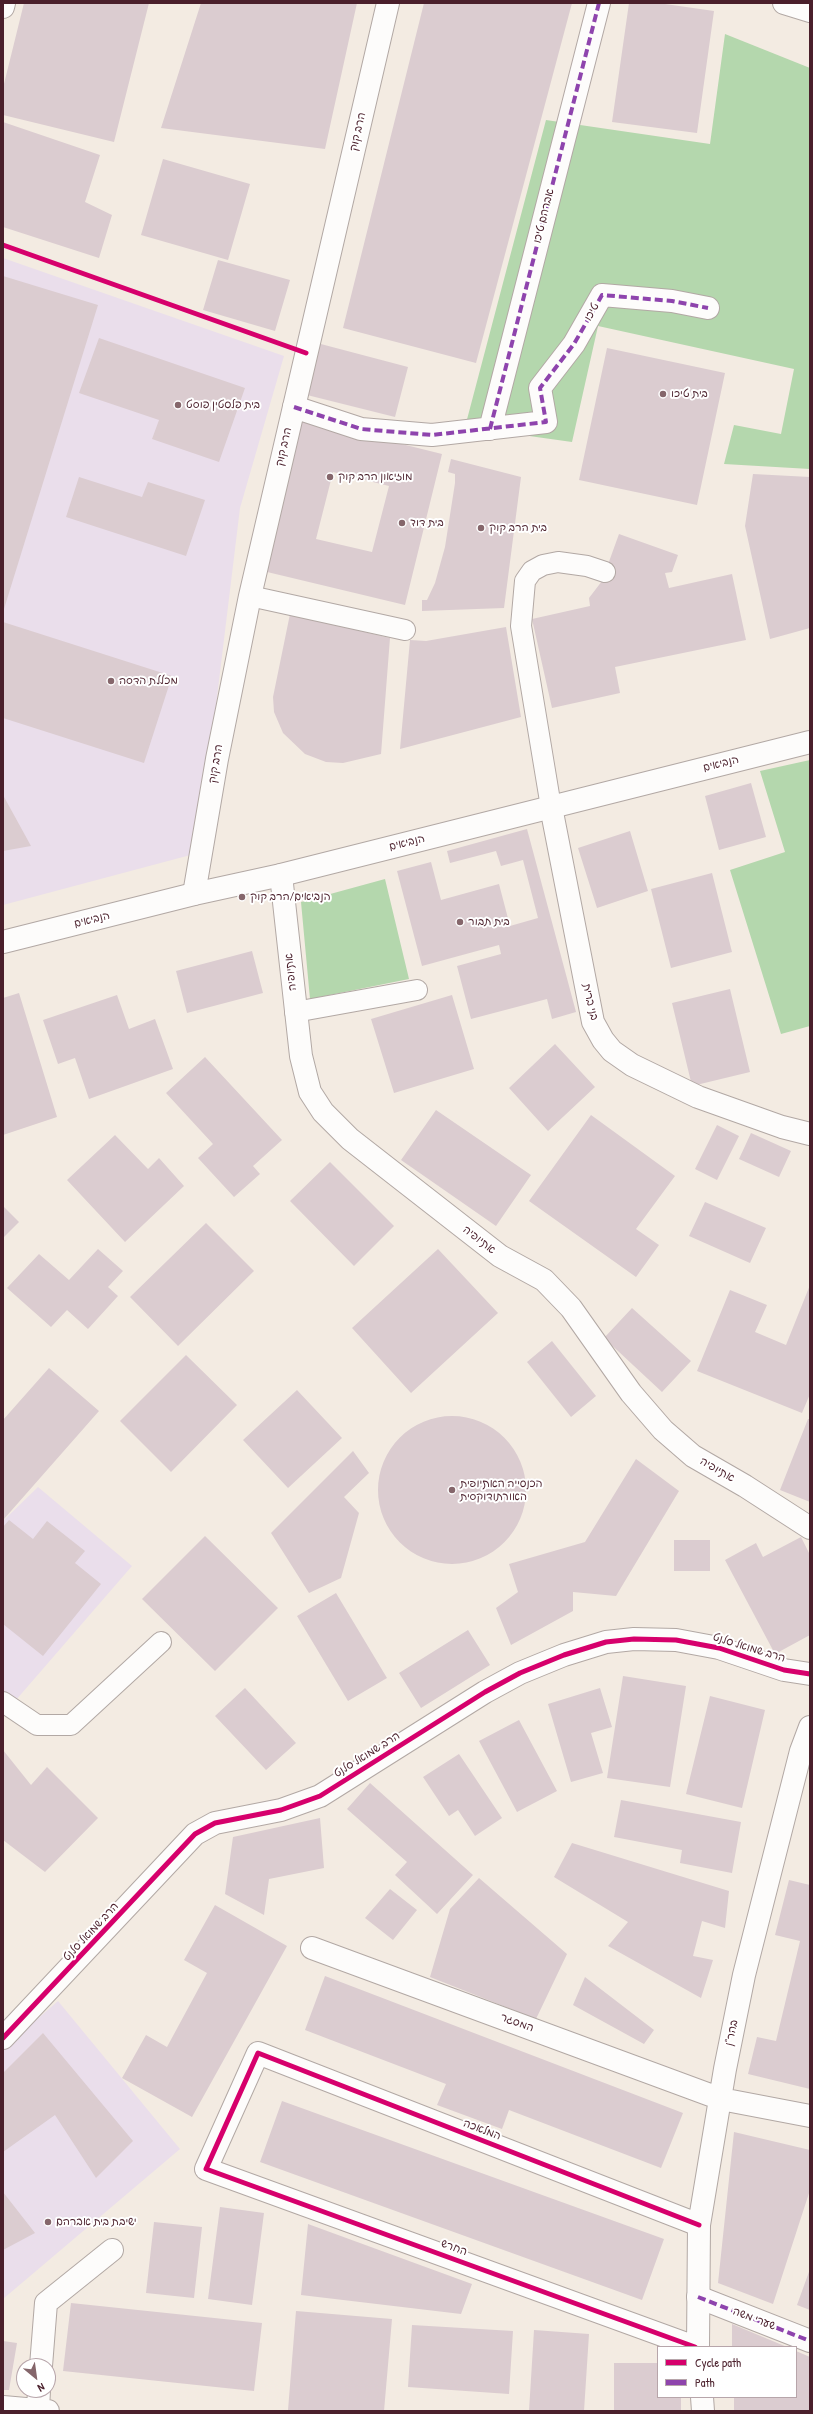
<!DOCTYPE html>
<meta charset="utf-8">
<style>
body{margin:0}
#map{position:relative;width:813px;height:2414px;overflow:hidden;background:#f3ebe2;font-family:"Patrick Hand",sans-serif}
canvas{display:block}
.frame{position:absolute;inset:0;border:4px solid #4a1f2b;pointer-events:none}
.legend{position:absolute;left:657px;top:2346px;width:140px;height:52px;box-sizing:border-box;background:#fff;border:1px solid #b7a5aa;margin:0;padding:5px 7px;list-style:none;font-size:12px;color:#4a1f2b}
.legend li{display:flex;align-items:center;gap:8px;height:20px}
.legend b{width:20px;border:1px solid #b7a5aa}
.north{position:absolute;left:16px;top:2358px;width:40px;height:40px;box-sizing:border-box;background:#fff;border:1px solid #b7a5aa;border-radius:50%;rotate:151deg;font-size:11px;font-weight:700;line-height:16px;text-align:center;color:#4a1f2b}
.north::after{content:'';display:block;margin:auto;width:14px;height:18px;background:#85666b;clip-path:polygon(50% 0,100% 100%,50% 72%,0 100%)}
</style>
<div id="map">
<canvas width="813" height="2414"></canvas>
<div class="frame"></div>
<ul class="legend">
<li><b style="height:5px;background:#d6006c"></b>Cycle path</li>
<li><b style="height:5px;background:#8e44ad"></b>Path</li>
</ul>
<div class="north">N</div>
</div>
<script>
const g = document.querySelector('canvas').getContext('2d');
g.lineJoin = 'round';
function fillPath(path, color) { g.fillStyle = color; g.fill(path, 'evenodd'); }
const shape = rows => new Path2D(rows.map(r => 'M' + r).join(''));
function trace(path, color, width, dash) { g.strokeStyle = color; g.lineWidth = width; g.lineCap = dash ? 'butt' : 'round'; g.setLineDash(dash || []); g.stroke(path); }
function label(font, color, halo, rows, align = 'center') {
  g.font = font + ' "Patrick Hand","Playpen Sans Hebrew",sans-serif'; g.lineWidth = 4; g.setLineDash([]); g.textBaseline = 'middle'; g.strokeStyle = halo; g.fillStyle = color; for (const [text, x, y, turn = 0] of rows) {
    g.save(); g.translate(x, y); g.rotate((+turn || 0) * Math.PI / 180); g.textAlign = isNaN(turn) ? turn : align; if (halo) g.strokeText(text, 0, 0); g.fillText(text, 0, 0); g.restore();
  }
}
const built = shape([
 [3,258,284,356,240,508,198,853,3,905],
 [38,1487,132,1566,3,1715,3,1521],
 [58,2001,180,2149,3,2299,3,2049]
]);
const green = shape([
 [725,34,810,68,810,469,724,464,734,425,781,434,794,369,598,326,572,442,465,427,546,120,710,144],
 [810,760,810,1026,781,1034,730,870,785,852,760,771],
 [385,879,409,979,310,999,301,902]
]);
const building = shape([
 [24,3,149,3,114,142,3,115,3,88],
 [201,3,357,3,325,149,161,128],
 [424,3,572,3,476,363,343,328],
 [629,3,658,3,714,11,697,133,612,122],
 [3,122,100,155,85,202,112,215,99,258,3,227],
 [163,159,250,184,228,260,141,235],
 [218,260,290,280,275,331,203,310],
 [3,276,98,305,4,609,3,609],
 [99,338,245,388,219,462,152,439,159,420,79,393],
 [317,343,408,367,395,417,303,394],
 [607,348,725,373,697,505,579,480],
 [301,419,442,454,405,605,263,571],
 [333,472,389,486,372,552,316,539],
 [451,459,521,477,504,608,422,611,422,600,427,600,435,583,445,547,455,483,455,474,448,472],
 [753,474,810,477,810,628,770,639,745,526],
 [79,477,142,497,148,482,205,500,186,556,66,517],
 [619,534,678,555,672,572,665,573,669,588,732,574,746,640,615,667,620,693,552,708,532,619,590,606,589,598,602,581],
 [290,614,390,638,381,754,343,763,326,762,305,754,283,733,274,712,273,697],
 [3,622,172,676,144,763,3,718],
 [506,627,521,717,400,749,410,640,426,641],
 [751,783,766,837,719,850,705,796],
 [3,795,31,846,3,851],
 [527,829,576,1012,552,1019,547,999,471,1019,457,966,501,954,499,945,422,966,397,871,431,862,441,900,499,884,510,926,538,918,523,860,501,866,496,851,450,863,447,851],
 [630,831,648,891,597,908,578,848],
 [712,873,732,952,671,968,651,889],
 [252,951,263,993,187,1013,176,971],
 [730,989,750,1072,692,1086,672,1003],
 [19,993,57,1117,3,1135,3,998],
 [117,995,129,1029,155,1019,173,1069,89,1099,75,1058,58,1064,43,1020],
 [452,995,474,1069,394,1093,371,1019],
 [555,1044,595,1087,548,1131,509,1088],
 [205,1057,282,1140,253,1166,260,1174,234,1197,198,1158,213,1144,166,1093],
 [436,1110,531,1175,496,1226,401,1160],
 [591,1115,675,1176,636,1229,659,1245,636,1277,529,1201],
 [717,1125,739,1136,717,1180,695,1169],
 [751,1133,791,1151,779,1177,739,1159],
 [115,1135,148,1169,159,1158,184,1186,125,1242,67,1180],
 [330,1162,394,1226,354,1266,290,1201],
 [705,1202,766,1228,750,1263,689,1236],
 [3,1206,19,1222,3,1238],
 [206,1223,254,1271,178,1346,130,1297],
 [98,1249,123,1271,108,1287,118,1296,88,1329,67,1310,51,1327,7,1288,39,1254,69,1280],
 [438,1249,498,1313,411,1393,352,1328],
 [810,1285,810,1394,802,1413,697,1371,730,1290,767,1305,755,1332,786,1345],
 [632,1308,691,1361,662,1392,604,1338],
 [552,1341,596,1396,571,1417,527,1362],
 [186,1355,237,1405,171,1472,120,1421],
 [49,1368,99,1411,4,1519,3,1420],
 [297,1390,342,1438,288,1488,243,1440],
 '378 1490a74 74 0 1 1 148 0a74 74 0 1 1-148 0Z',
 [808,1419,810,1419,810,1502,780,1490],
 [353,1451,369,1473,344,1497,359,1513,341,1578,309,1593,271,1533],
 [636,1459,679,1491,616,1596,573,1592,573,1611,511,1645,496,1608,518,1592,509,1564,585,1542],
 [9,1520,33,1539,47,1521,85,1551,75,1563,101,1584,43,1656,3,1624,3,1527],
 [205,1536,278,1608,215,1671,142,1599],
 [801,1537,810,1555,810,1635,775,1654,725,1560,756,1543,763,1557],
 [674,1540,710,1540,710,1571,674,1571],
 [336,1593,387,1678,348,1701,297,1616],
 [468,1630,490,1665,421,1708,399,1673],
 [623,1676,686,1686,670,1787,607,1778],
 [245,1688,296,1743,266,1770,215,1716],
 [600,1688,612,1727,591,1733,603,1773,571,1782,548,1704],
 [710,1696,765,1710,742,1808,686,1794],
 [519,1720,557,1791,517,1812,479,1741],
 [3,1750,31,1785,47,1767,98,1818,45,1872,3,1840],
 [459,1754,502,1818,475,1836,458,1810,449,1816,423,1777],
 [370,1783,473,1875,437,1914,395,1875,407,1862,347,1809],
 [621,1800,741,1822,732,1873,680,1863,682,1850,614,1837],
 [320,1818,324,1868,269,1879,264,1915,225,1894,233,1837],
 [572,1843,729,1891,725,1928,702,1921,693,1956,713,1960,701,1998,608,1946,628,1922,554,1877],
 [479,1878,567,1954,536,2019,430,1977,450,1909],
 [789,1880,810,1885,810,2089,748,2074,757,2037,776,2041,800,1941,775,1935],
 [390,1889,417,1910,393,1940,365,1918],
 [215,1905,287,1946,192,2117,122,2078,146,2035,167,2047,207,1973,184,1960],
 [325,1976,683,2113,661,2168,509,2110,502,2129,437,2105,446,2084,305,2030],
 [585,1977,654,2030,644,2044,573,2005],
 [43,2033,133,2141,96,2178,55,2115,3,2152,3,2073],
 [282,2101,664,2239,642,2300,260,2162],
 [734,2132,810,2150,810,2190,773,2304,718,2283],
 [3,2192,35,2233,3,2250],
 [220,2207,264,2213,252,2305,208,2299],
 [154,2222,202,2227,194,2298,146,2293],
 [308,2224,472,2284,461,2314,301,2295],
 [810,2269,810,2310,797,2305],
 [71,2303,262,2323,254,2391,63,2371],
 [296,2311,392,2319,384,2411,288,2410],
 [732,2324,787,2347,732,2347],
 [412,2325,513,2331,509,2394,408,2387],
 [534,2330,589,2334,584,2411,529,2411],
 [3,2341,17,2343,9,2390,3,2390],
 [796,2351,810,2357,810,2411,734,2411,734,2397,796,2397],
 [614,2363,658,2363,658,2397,681,2397,681,2411,614,2411]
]);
const service = shape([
 [250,596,405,630],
 [551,807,521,626,525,581,532,571,543,565,558,562,587,566,605,572],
 [295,1012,417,990],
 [3,1702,37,1725,71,1725,161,1642]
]);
const pedestrian = shape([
 [294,407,361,429,432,435,546,422,540,388,574,344,602,295,672,301,708,308],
 [490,429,599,3],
 [698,2297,810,2341]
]);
const minor = shape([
 [784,3,810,11],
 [3,7,4,3],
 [551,807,593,1022,603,1040,612,1051,632,1065,698,1097,782,1127,810,1134],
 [281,875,301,1056,310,1092,323,1112,350,1139,500,1256,544,1280,571,1308,631,1393,663,1430,693,1456,745,1486,810,1528],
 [194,894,217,759,250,596,388,3],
 [312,1948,721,2099,810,2116],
 [3,2038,195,1834,215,1823,281,1810,320,1796,485,1692,520,1673,564,1655,606,1642,634,1639,676,1640,719,1648,784,1670,810,1674],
 [695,2347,206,2169,258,2053,699,2225],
 [698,2347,699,2225,725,2069,744,1975,801,1751,810,1727],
 [41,2366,46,2303,112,2250],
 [702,2397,703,2411],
 [3,2407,48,2411],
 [38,2410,39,2390]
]);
const tertiary = shape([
 [3,942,194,894,281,875,810,742]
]);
const quiet = shape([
 [294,407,361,429,432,435,546,422,540,388,574,344,602,295,672,301,708,308],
 [490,429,599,3],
 [698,2297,810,2341]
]);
const cycleway = shape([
 [3,245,306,353],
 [3,2038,195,1834,215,1823,281,1810,320,1796,485,1692,520,1673,564,1655,606,1642,634,1639,676,1640,719,1648,784,1670,810,1674],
 [695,2347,206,2169,258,2053,699,2225]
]);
const markers = [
 [663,394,4,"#85666b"],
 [178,405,4,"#85666b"],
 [330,477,4,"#85666b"],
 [402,523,4,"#85666b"],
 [481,528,4,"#85666b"],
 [111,681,4,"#85666b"],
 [242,897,4,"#85666b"],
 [460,922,4,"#85666b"],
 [452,1490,4,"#85666b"],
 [48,2222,4,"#85666b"]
];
const streetNames = [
 ["הרב קוק",358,132,-77],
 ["אברהם טיכו",544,216,-76],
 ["טיכו",592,312,-60],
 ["הרב קוק",284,447,-77],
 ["הרב קוק",216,764,-80],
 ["הנביאים",721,764,-14],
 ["הנביאים",407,843,-14],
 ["הנביאים",92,920,-14],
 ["אתיופיה",291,972,-96],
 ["בני ברית",590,1002,77],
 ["אתיופיה",479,1240,38],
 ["אתיופיה",717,1470,30],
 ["הרב שמואל סלנט",749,1648,17],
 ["הרב שמואל סלנט",367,1755,-32],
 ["הרב שמואל סלנט",91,1932,-47],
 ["המסגר",517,2023,20],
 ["בהר\"ן",732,2033,-78],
 ["המלאכה",482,2130,21],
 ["החרש",454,2248,20],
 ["שערי משה",754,2319,21]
];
const poiNames = [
 ["בית טיכו",671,394],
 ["בית פלסטין פוסט",186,405],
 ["מוזיאון הרב קוק",338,477],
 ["בית דוד",410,523],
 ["בית הרב קוק",489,528],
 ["מכללת הדסה",119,681],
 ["הנביאים/הרב קוק",250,897],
 ["בית תבור",468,922],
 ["הכנסייה האתיופית",460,1484],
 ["האורתודוקסית",460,1497],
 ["ישיבת בית אברהם",56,2222]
];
fillPath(built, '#eadeeb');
fillPath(green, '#b4d7ad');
fillPath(building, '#dbccd0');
trace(service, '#b2a8a4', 22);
trace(pedestrian, '#b2a8a4', 24);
trace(minor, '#b2a8a4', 24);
trace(tertiary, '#b2a8a4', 24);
trace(service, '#fdfcfb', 20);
trace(pedestrian, '#fdfcfb', 22);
trace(minor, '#fdfcfb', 22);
trace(tertiary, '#fdfcfb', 22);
trace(quiet, '#8e44ad', 4, [8, 4]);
trace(cycleway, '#d6006c', 5);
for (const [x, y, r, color] of markers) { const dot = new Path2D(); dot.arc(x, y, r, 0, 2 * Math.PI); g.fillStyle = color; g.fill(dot); trace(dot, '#fff', 1.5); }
label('11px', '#4a1f2b', '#fff', streetNames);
label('11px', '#4a1f2b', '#fff', poiNames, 'left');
</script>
